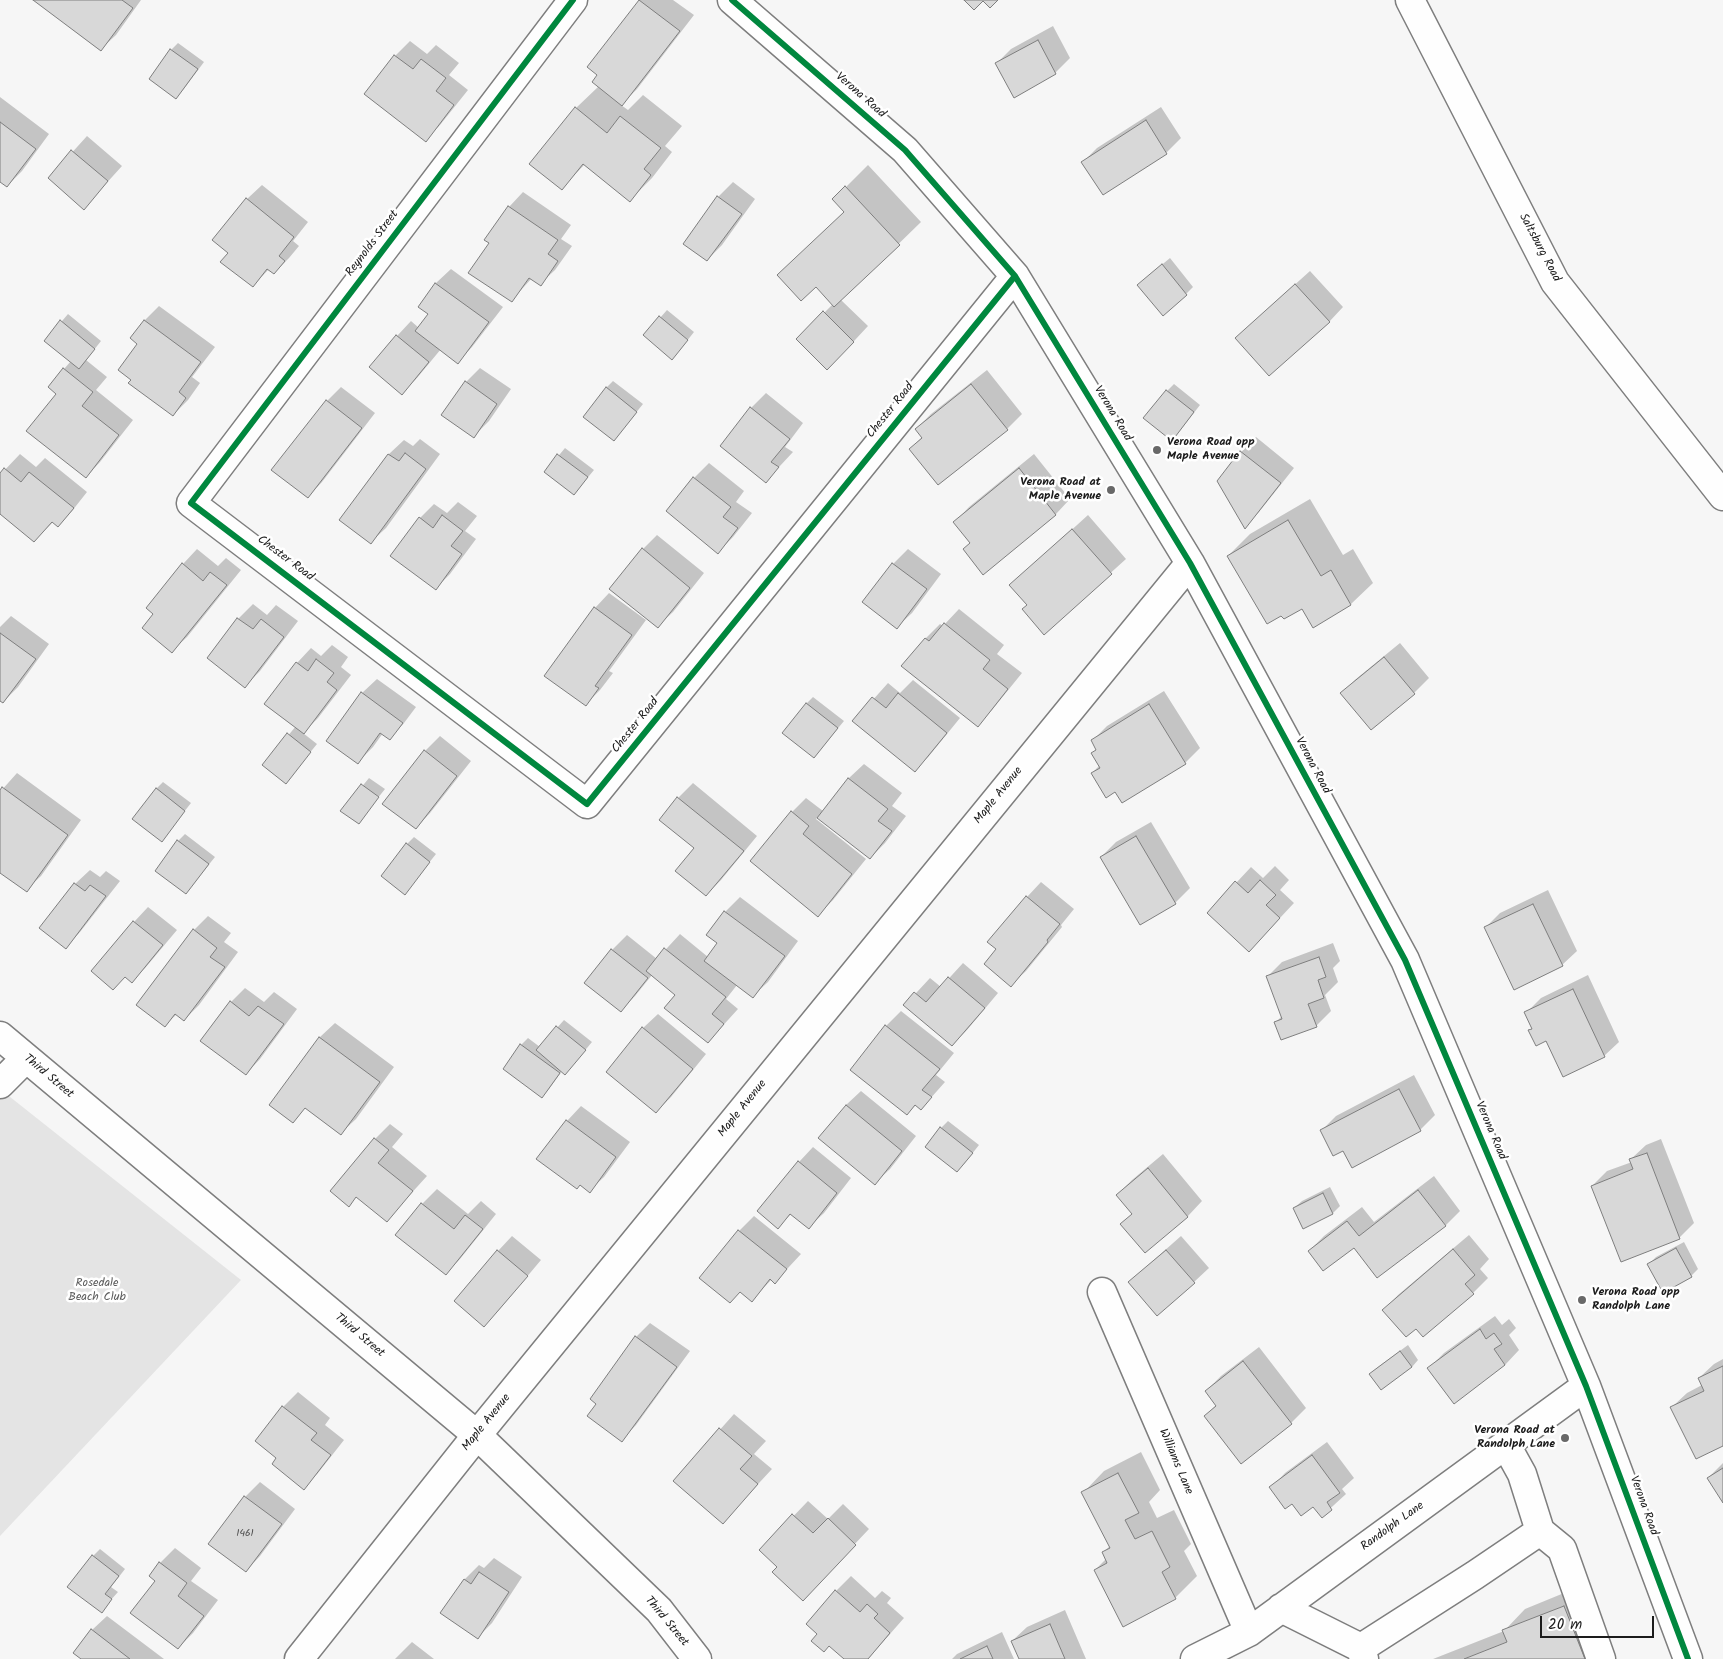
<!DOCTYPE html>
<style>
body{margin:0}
#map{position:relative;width:1723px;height:1659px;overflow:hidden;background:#f6f6f6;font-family:Kalam,sans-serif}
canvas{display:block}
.scale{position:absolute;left:1540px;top:1616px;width:114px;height:22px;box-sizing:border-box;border:2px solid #1c1c1c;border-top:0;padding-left:6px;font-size:15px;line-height:18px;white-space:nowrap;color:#1c1c1c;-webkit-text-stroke:4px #fff;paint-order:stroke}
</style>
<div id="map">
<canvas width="1723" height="1659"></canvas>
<div class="scale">20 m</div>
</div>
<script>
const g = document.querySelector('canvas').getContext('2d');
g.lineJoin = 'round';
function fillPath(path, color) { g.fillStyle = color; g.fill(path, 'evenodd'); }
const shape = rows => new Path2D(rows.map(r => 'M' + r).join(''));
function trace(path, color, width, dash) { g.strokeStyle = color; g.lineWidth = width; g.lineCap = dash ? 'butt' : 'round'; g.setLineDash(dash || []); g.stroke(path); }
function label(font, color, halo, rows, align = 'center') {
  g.font = font + ' Kalam,sans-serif'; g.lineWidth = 5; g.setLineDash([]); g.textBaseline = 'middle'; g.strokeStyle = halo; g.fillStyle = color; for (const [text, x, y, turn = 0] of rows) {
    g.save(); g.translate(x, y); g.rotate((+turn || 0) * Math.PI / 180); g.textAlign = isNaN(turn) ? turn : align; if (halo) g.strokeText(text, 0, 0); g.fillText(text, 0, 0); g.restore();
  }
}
const green = shape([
 [0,1089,241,1280,0,1536]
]);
const shadow = shape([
 [35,0,141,0,116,35,101,49],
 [640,0,673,0,694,15,637,89,621,105,628,110,643,95,682,126,665,146,672,152,652,178,630,200,585,164,562,188,576,108,599,86,599,75,589,67],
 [1053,26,1070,58,1055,73,996,64,1011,49],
 [410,41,427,54,436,45,459,63,449,75,468,90,440,125,426,140,366,94,395,56],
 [178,43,204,62,183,90,176,97,171,50],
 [0,97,49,134,22,171,7,186,0,181],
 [1161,107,1181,138,1166,153,1103,193,1083,162,1097,148],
 [87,136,122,166,84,208,49,178],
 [868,165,921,222,841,300,868,326,842,354,798,339,833,304,816,285,845,211,834,199],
 [733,182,755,199,722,245,707,260,718,197],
 [262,185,308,222,293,241,299,246,289,258,274,273,269,269,253,286,230,252,247,199],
 [523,192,571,225,561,239,572,246,555,270,540,284,532,278,511,301,491,243,509,207],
 [1170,258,1193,287,1186,294,1146,278],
 [451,269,503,307,472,347,458,362,441,349,417,378,402,393,397,336,411,321,419,328,430,314,419,306,436,283],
 [1310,271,1343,307,1329,322,1251,324],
 [159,306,215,347,192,377,200,383,188,400,173,415,133,379,138,343,132,338,145,320],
 [667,310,694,332,679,351,645,335],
 [68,314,101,341,86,360,107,377,96,390,133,420,100,462,86,477,57,394,64,369,71,361,46,340],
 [480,368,511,389,489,421,474,436,466,382],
 [987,370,1022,414,1007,429,939,484,910,449,923,436,916,429,931,414],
 [613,381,643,404,614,440,606,388],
 [1174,384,1200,405,1179,432,1167,391],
 [341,387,375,413,322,482,308,497,327,401],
 [766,393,803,423,785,447,793,452,766,481,722,446,751,408],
 [1256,437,1294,468,1259,512,1245,526,1218,481,1241,452],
 [420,439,440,454,386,528,371,542,341,520,389,454,404,440,413,446],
 [565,448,594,470,574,494,545,472],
 [20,454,36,467,45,458,87,492,72,511,58,526,53,522,34,541,0,512,0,475],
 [1034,454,1070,499,1056,514,983,573,971,542,955,522,969,507],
 [709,463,744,491,736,502,752,513,733,537,718,552,667,511,694,478],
 [1310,499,1343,555,1353,549,1373,583,1351,604,1228,556,1250,534],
 [458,502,477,516,465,531,476,539,450,574,436,588,420,518,434,504,447,513],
 [1088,515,1126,559,1044,633,1029,604,1011,585],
 [657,535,704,573,673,612,658,626,643,549],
 [197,549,218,566,226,558,241,570,187,637,172,651,183,564],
 [908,549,941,574,912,613,897,627,864,602,893,564],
 [609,593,646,620,609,671,613,673,600,690,586,704,595,608],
 [253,604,267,615,276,605,298,621,260,671,245,686,209,658,238,619],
 [959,609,1004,645,997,654,1022,673,992,710,978,725,925,639,940,624,943,626],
 [11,616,49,644,18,687,3,702,0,699,0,627],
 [1400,643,1429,678,1414,693,1371,728,1342,693,1356,679],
 [332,645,348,657,341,667,351,675,318,718,303,733,317,744,286,782,264,765,296,726,297,663,311,648,321,656],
 [377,679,416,707,404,723,390,738,383,733,373,747,358,762,362,693],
 [913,680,960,718,929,756,915,770,854,721,888,683,900,693],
 [1164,691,1200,748,1185,763,1122,802,1116,790,1092,773,1100,765,1097,749,1092,741,1107,726],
 [813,697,844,721,814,757,806,704],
 [440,736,471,761,430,813,416,828,425,751],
 [864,764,902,793,892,806,906,816,885,843,870,858,818,817,816,819,866,859,833,900,818,915,792,812,806,798,823,811,849,778],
 [17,773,81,820,41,876,26,890,0,871,0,792],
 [369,778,385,789,358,823,342,811],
 [163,782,191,803,162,840,156,789],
 [693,783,757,836,721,880,706,895,696,848,678,798],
 [1151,822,1190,888,1175,903,1101,857,1116,842],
 [185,834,215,857,186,893,178,841],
 [414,837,436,854,405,893,407,844],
 [1275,866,1289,880,1280,890,1294,903,1264,935,1208,913,1251,867,1263,878],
 [90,870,100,877,106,871,120,881,80,932,66,947,75,884],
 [1041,882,1074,909,1061,925,1062,927,1026,971,1011,985,998,949,1027,897],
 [1548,890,1577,951,1562,965,1486,927,1500,913],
 [740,897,798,941,768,982,753,996,737,985,726,999,738,1009,708,1042,677,995,652,975,635,996,620,1011,586,983,612,950,627,935,657,959,680,934,708,957,719,943,725,912],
 [148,907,177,930,146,967,132,981,134,922],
 [208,916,231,933,224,942,238,952,199,1005,184,1020,177,1014,165,1025,194,930],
 [1333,943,1340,961,1333,968,1338,982,1325,995,1331,1011,1316,1026,1276,1022,1282,1016,1267,977,1282,962],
 [963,963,998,993,967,1030,952,1045,905,1005,930,978,941,987],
 [1588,975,1619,1042,1604,1056,1547,1039,1530,1031,1533,1027,1526,1013,1541,998],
 [245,988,264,1002,274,992,297,1009,260,1059,246,1074,231,1002],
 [901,1011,954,1053,936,1075,945,1082,921,1109,916,1105,907,1113,886,1026],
 [658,1014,706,1054,671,1097,656,1112,643,1028],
 [564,1020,592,1042,572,1066,562,1071,549,1089,542,1096,521,1045,528,1038,540,1047],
 [335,1023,394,1067,356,1119,341,1133,306,1107,292,1121,270,1105,320,1037],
 [1414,1075,1435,1115,1420,1130,1343,1149,1321,1131,1336,1116],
 [861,1091,916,1136,890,1169,875,1183,846,1105],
 [581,1106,630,1142,604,1177,589,1191,538,1159,567,1121],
 [948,1121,979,1145,964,1164,941,1128],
 [390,1124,403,1134,392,1147,427,1176,387,1220,357,1196,349,1205,332,1191,375,1139],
 [1661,1139,1694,1223,1679,1238,1592,1186,1607,1171,1632,1162,1631,1159,1646,1145],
 [813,1147,851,1178,824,1213,809,1227,792,1213,778,1227,799,1162],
 [1163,1154,1202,1201,1188,1216,1145,1252,1122,1224,1133,1213,1117,1195,1132,1180],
 [1434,1176,1460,1211,1446,1225,1377,1277,1354,1246,1309,1251,1324,1236,1362,1207,1374,1222],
 [1330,1187,1340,1206,1333,1213,1294,1208,1302,1201],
 [437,1189,468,1214,481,1201,496,1214,460,1259,446,1273,397,1235,422,1204],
 [754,1216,801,1254,775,1282,772,1279,752,1300,739,1231],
 [1469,1235,1489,1259,1480,1269,1488,1278,1473,1293,1423,1335,1416,1327,1384,1310,1398,1295],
 [512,1236,541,1260,499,1310,484,1325,498,1251],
 [1181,1236,1209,1268,1194,1282,1129,1282],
 [1684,1242,1698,1269,1691,1276,1649,1264,1656,1257],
 [1495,1316,1502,1325,1509,1319,1516,1328,1509,1335,1519,1350,1505,1365,1429,1368,1444,1353],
 [650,1323,690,1351,636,1425,622,1440,597,1404,636,1337],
 [1408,1345,1418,1360,1412,1367,1371,1374,1378,1367],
 [1259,1347,1306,1408,1291,1423,1241,1462,1205,1416,1217,1404,1206,1391,1221,1376],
 [1723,1359,1723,1444,1672,1407,1687,1393,1702,1385,1699,1378,1714,1364],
 [298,1392,330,1418,325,1425,344,1440,318,1473,303,1488,278,1458,256,1441,283,1407],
 [734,1414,766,1441,754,1454,772,1469,723,1522,675,1480],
 [1327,1442,1354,1478,1342,1489,1346,1494,1322,1516,1313,1505,1292,1502,1271,1488,1285,1473],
 [1141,1452,1160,1490,1149,1502,1157,1518,1174,1510,1191,1544,1184,1551,1197,1576,1175,1598,1095,1570,1106,1559,1103,1552,1110,1546,1083,1493,1104,1471],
 [1723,1463,1723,1501,1708,1478],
 [260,1482,295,1509,260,1556,246,1571,245,1497],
 [808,1501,828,1519,843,1504,869,1529,817,1584,761,1550],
 [175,1548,201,1568,191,1581,218,1600,193,1633,178,1648,157,1580,160,1563],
 [100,1549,125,1569,111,1587,118,1592,101,1611,93,1556],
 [494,1558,522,1577,492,1623,478,1637,464,1580,479,1565,484,1568],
 [851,1576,875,1598,882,1591,891,1598,887,1603,904,1618,868,1659,846,1659,819,1634,836,1591],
 [1586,1584,1616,1659,1433,1659,1504,1631,1525,1609],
 [1065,1610,1086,1659,1020,1659,1012,1641,1027,1627],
 [107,1616,164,1659,84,1659,92,1630],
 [1002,1632,1014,1659,952,1659,957,1654],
 [412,1642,434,1659,395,1659]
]);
const building = shape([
 [33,0,122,0,133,8,101,51,33,0],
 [639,0,680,31,622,106,592,82,597,75,587,67,639,0],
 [964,0,998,0,990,8,983,1,974,10,964,0],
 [1038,40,1056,74,1014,98,995,63,1038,40],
 [170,49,198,69,176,99,149,79,170,49],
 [394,55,413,69,421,59,446,78,436,91,454,105,426,142,364,94,394,55],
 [575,107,607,133,620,116,661,148,644,169,651,175,630,202,583,164,562,190,529,164,575,107],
 [1146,120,1167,154,1103,195,1081,162,1146,120],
 [0,122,36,149,7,187,0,182,0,122],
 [71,150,108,181,84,210,48,178,71,150],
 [845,186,900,245,834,307,816,287,801,301,777,275,844,212,832,199,845,186],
 [717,196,742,214,707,261,683,244,717,196],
 [246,198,294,237,279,256,285,261,274,274,267,269,253,287,220,262,228,253,212,240,246,198],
 [508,206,558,240,548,254,558,261,541,286,529,278,512,302,468,273,489,243,484,240,508,206],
 [1162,264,1187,295,1163,316,1137,285,1162,264],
 [435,283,489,322,458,364,415,331,428,314,418,307,435,283],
 [1295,284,1330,322,1269,376,1235,338,1295,284],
 [823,311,854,342,827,370,796,339,823,311],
 [659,316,688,340,672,360,643,335,659,316],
 [60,320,95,349,79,369,44,341,60,320],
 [144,320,201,362,179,392,186,398,173,416,128,383,131,380,118,370,137,344,130,338,144,320],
 [396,335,429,362,402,395,369,367,396,335],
 [63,368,93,392,82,406,119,435,86,478,26,431,56,394,48,387,63,368],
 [465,381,497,404,474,438,441,415,465,381],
 [971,384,1008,430,938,485,909,449,922,438,915,429,971,384],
 [606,387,637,412,614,441,583,417,606,387],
 [1166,390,1194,412,1172,441,1143,418,1166,390],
 [326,400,362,428,308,498,271,470,326,400],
 [750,407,790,439,771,462,779,467,766,483,720,446,750,407],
 [1240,451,1281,483,1245,529,1217,481,1240,451],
 [405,453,426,469,371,544,339,520,388,454,399,461,405,453],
 [557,454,588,477,574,495,544,472,557,454],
 [4,468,21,482,29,472,74,508,58,527,52,522,34,542,0,514,0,473,4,468],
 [1019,468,1056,515,983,575,963,549,970,543,953,522,1019,468],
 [693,477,731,507,723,517,738,528,718,554,666,511,693,477],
 [442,515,463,531,451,546,462,554,436,590,390,556,419,517,433,528,442,515],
 [1288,520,1321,576,1331,570,1351,605,1313,628,1302,609,1284,619,1281,616,1267,624,1227,556,1288,520],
 [1072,529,1112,574,1044,635,1022,609,1027,605,1009,585,1072,529],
 [642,548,690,588,658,628,609,589,642,548],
 [182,563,203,581,210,572,227,585,172,653,142,628,153,614,146,608,182,563],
 [892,563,927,589,897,629,862,602,892,563],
 [594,607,632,635,595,686,599,688,586,706,544,676,594,607],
 [237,618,253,629,261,619,284,637,245,688,207,658,237,618],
 [944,623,990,660,983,669,1008,689,978,727,901,666,925,638,929,641,944,623],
 [0,633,36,659,3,703,0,701,0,633],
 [1384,657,1415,694,1371,730,1340,693,1384,657],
 [316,659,334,673,327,682,337,690,304,734,264,704,296,662,308,671,316,659],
 [361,692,403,723,390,740,380,733,358,764,326,741,361,692],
 [898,693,947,733,915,772,852,721,872,697,886,708,898,693],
 [806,703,838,728,814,758,782,733,806,703],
 [1149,704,1186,764,1122,803,1115,792,1106,798,1091,773,1100,768,1091,753,1096,750,1091,740,1149,704],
 [287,733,311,752,286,784,262,765,287,733],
 [424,750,457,776,416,829,382,804,424,750],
 [848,778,888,809,878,821,892,831,870,859,817,818,848,778],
 [361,784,379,797,359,824,340,811,361,784],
 [2,787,68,835,27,892,0,873,0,790,2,787],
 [156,788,185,811,162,842,132,819,156,788],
 [677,797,744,851,706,896,675,871,694,848,659,820,677,797],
 [791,811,809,826,803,834,852,874,818,917,750,861,791,811],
 [1136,836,1176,904,1140,925,1100,857,1136,836],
 [177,840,209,864,186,894,155,871,177,840],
 [406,843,430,862,405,895,381,876,406,843],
 [1260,880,1276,895,1266,905,1280,918,1249,952,1207,913,1235,881,1248,893,1260,880],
 [74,883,85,891,90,885,106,896,66,949,39,928,74,883],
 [1026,896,1060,924,1047,940,1048,942,1011,987,984,964,996,949,987,942,1026,896],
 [1533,904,1563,966,1514,990,1484,927,1533,904],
 [724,911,785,956,753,998,704,961,717,943,706,935,724,911],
 [133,921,163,945,132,983,125,977,113,990,91,971,133,921],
 [193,929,217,948,210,957,225,967,184,1021,175,1014,165,1027,136,1005,193,929],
 [664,948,726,997,712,1014,724,1024,708,1043,664,1008,675,995,646,971,664,948],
 [611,949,648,978,621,1012,584,983,611,949],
 [1319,957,1326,977,1318,980,1324,998,1308,1004,1317,1027,1281,1040,1274,1022,1282,1019,1266,976,1319,957],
 [948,977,985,1008,952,1046,903,1005,914,992,926,1002,948,977],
 [1573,989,1605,1057,1563,1077,1546,1041,1536,1046,1528,1030,1532,1029,1524,1012,1573,989],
 [230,1001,249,1016,258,1006,284,1024,246,1075,200,1041,230,1001],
 [885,1025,940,1069,922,1090,932,1097,921,1110,915,1105,907,1115,850,1070,885,1025],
 [556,1026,586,1050,565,1075,536,1050,556,1026],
 [642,1027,693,1069,656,1113,606,1072,642,1027],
 [319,1037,380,1082,341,1135,305,1108,293,1123,269,1105,319,1037],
 [520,1044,560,1073,542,1098,503,1069,520,1044],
 [1399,1089,1421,1131,1352,1168,1343,1151,1333,1156,1320,1130,1399,1089],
 [846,1105,902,1151,875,1185,818,1138,846,1105],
 [566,1120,616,1157,590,1193,580,1185,577,1189,536,1159,566,1120],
 [940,1127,973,1153,957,1172,925,1147,940,1127],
 [374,1138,389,1150,378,1163,413,1191,387,1222,356,1197,349,1207,330,1191,374,1138],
 [1647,1153,1680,1239,1621,1262,1591,1186,1633,1169,1629,1159,1647,1153],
 [798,1161,837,1193,809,1229,790,1214,778,1229,757,1211,798,1161],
 [1148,1168,1188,1217,1145,1253,1120,1224,1132,1214,1116,1195,1148,1168],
 [1418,1190,1446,1226,1377,1278,1354,1248,1323,1271,1308,1251,1347,1221,1359,1236,1418,1190],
 [1323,1193,1333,1214,1303,1229,1293,1208,1323,1193],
 [421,1203,454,1229,465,1215,483,1229,446,1275,395,1235,421,1203],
 [738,1230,787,1269,775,1284,770,1279,752,1302,740,1292,730,1303,699,1278,738,1230],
 [1676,1248,1692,1277,1663,1293,1647,1264,1676,1248],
 [1453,1249,1475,1275,1465,1284,1474,1294,1423,1337,1416,1329,1406,1337,1382,1310,1453,1249],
 [497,1250,528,1276,484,1327,454,1301,497,1250],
 [1166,1250,1195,1283,1157,1316,1128,1282,1166,1250],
 [1480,1329,1486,1339,1494,1333,1502,1344,1494,1349,1505,1365,1454,1404,1427,1368,1480,1329],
 [635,1336,677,1367,622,1442,587,1416,596,1404,590,1399,635,1336],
 [1400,1351,1412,1367,1381,1390,1369,1374,1400,1351],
 [1243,1361,1292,1424,1241,1464,1204,1416,1216,1406,1205,1391,1243,1361],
 [1723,1366,1723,1446,1696,1459,1670,1407,1704,1391,1698,1378,1723,1366],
 [282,1406,317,1433,311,1440,331,1455,304,1490,272,1464,276,1458,255,1441,282,1406],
 [719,1428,752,1456,740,1469,758,1484,723,1524,673,1481,719,1428],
 [1312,1455,1340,1493,1327,1502,1332,1510,1322,1518,1313,1507,1301,1516,1292,1504,1285,1509,1269,1487,1312,1455],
 [1723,1468,1723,1503,1707,1478,1723,1468],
 [1118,1473,1139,1513,1125,1520,1135,1539,1152,1531,1170,1567,1162,1572,1176,1599,1123,1627,1094,1570,1107,1563,1102,1552,1110,1548,1081,1492,1118,1473],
 [244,1496,282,1524,246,1572,208,1544,244,1496],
 [792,1514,813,1533,828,1518,856,1545,803,1601,772,1572,777,1567,759,1550,792,1514],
 [92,1555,119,1576,105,1594,112,1599,102,1613,67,1587,92,1555],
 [159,1562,187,1583,178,1596,204,1616,178,1649,130,1613,155,1581,149,1576,159,1562],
 [479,1572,509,1592,478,1639,440,1613,464,1579,471,1584,479,1572],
 [835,1590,860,1612,867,1604,878,1614,874,1618,890,1633,868,1659,844,1659,829,1646,824,1652,811,1641,817,1634,806,1624,835,1590],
 [1564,1606,1585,1659,1464,1659,1507,1642,1502,1630,1564,1606],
 [1050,1624,1065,1659,1019,1659,1011,1641,1050,1624],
 [91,1629,130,1659,81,1659,73,1653,91,1629],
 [987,1646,993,1659,960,1659,987,1646]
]);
const minor = shape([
 [573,0,191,503,587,804,1015,276],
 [732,0,905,150,1015,276,1190,563,1405,960,1586,1386,1688,1659],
 [0,1036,477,1435,659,1610,697,1659],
 [0,1084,26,1058],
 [1102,1292,1249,1632],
 [1540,1531,1562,1549,1601,1659],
 [1281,1608,1361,1648,1364,1659],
 [1361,1648,1475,1575,1540,1531,1522,1474,1506,1445],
 [299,1659,477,1435,1190,563],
 [1195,1659,1249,1632,1586,1386]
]);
const major = shape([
 [1410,0,1555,282,1723,496]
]);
const cycleway = shape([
 [573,0,191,503,587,804,1015,276],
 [732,0,905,150,1015,276,1190,563,1405,960,1586,1386,1688,1659]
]);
const markers = [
 [1157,450,5,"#686868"],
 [1111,490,5,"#686868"],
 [1582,1300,5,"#686868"],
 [1565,1438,5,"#686868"]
];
const numberNames = [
 ["1461",245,1534]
];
const streetNames = [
 ["Verona Road",860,96,41],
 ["Reynolds Street",373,244,-53],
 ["Saltsburg Road",1539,248,62],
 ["Chester Road",891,411,-51],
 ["Verona Road",1112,414,59],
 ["Chester Road",285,559,37],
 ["Chester Road",636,726,-51],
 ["Verona Road",1312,766,62],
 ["Maple Avenue",999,796,-51],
 ["Third Street",48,1077,40],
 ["Maple Avenue",743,1109,-51],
 ["Verona Road",1490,1131,67],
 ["Third Street",359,1336,40],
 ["Maple Avenue",487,1423,-51],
 ["Williams Lane",1175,1462,67],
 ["Verona Road",1643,1506,70],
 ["Randolph Lane",1393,1527,-36],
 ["Third Street",666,1622,50]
];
const poiNames = [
 ["Verona Road opp",1167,443],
 ["Maple Avenue",1167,457],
 ["Verona Road at",1101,483,"right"],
 ["Maple Avenue",1101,497,"right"],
 ["Verona Road opp",1592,1293],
 ["Randolph Lane",1592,1307],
 ["Verona Road at",1555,1431,"right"],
 ["Randolph Lane",1555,1445,"right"]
];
const parkNames = [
 ["Rosedale",97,1284],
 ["Beach Club",97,1298]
];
fillPath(green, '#e4e4e4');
fillPath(shadow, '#0003');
fillPath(building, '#d8d8d8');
trace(building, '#7e7e7e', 1);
trace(minor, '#7e7e7e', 31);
trace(major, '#7e7e7e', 31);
trace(minor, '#fefefe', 28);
trace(major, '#fefefe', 28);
trace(cycleway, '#00873e', 6);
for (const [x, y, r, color] of markers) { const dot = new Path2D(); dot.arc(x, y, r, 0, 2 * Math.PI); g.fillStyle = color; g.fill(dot); trace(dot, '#fff', 2); }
label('10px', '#4b4b4b', null, numberNames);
label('12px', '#1c1c1c', '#fff', streetNames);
label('bold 12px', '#1c1c1c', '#fff', poiNames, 'left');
label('12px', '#5d5d5d', '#fff', parkNames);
</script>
